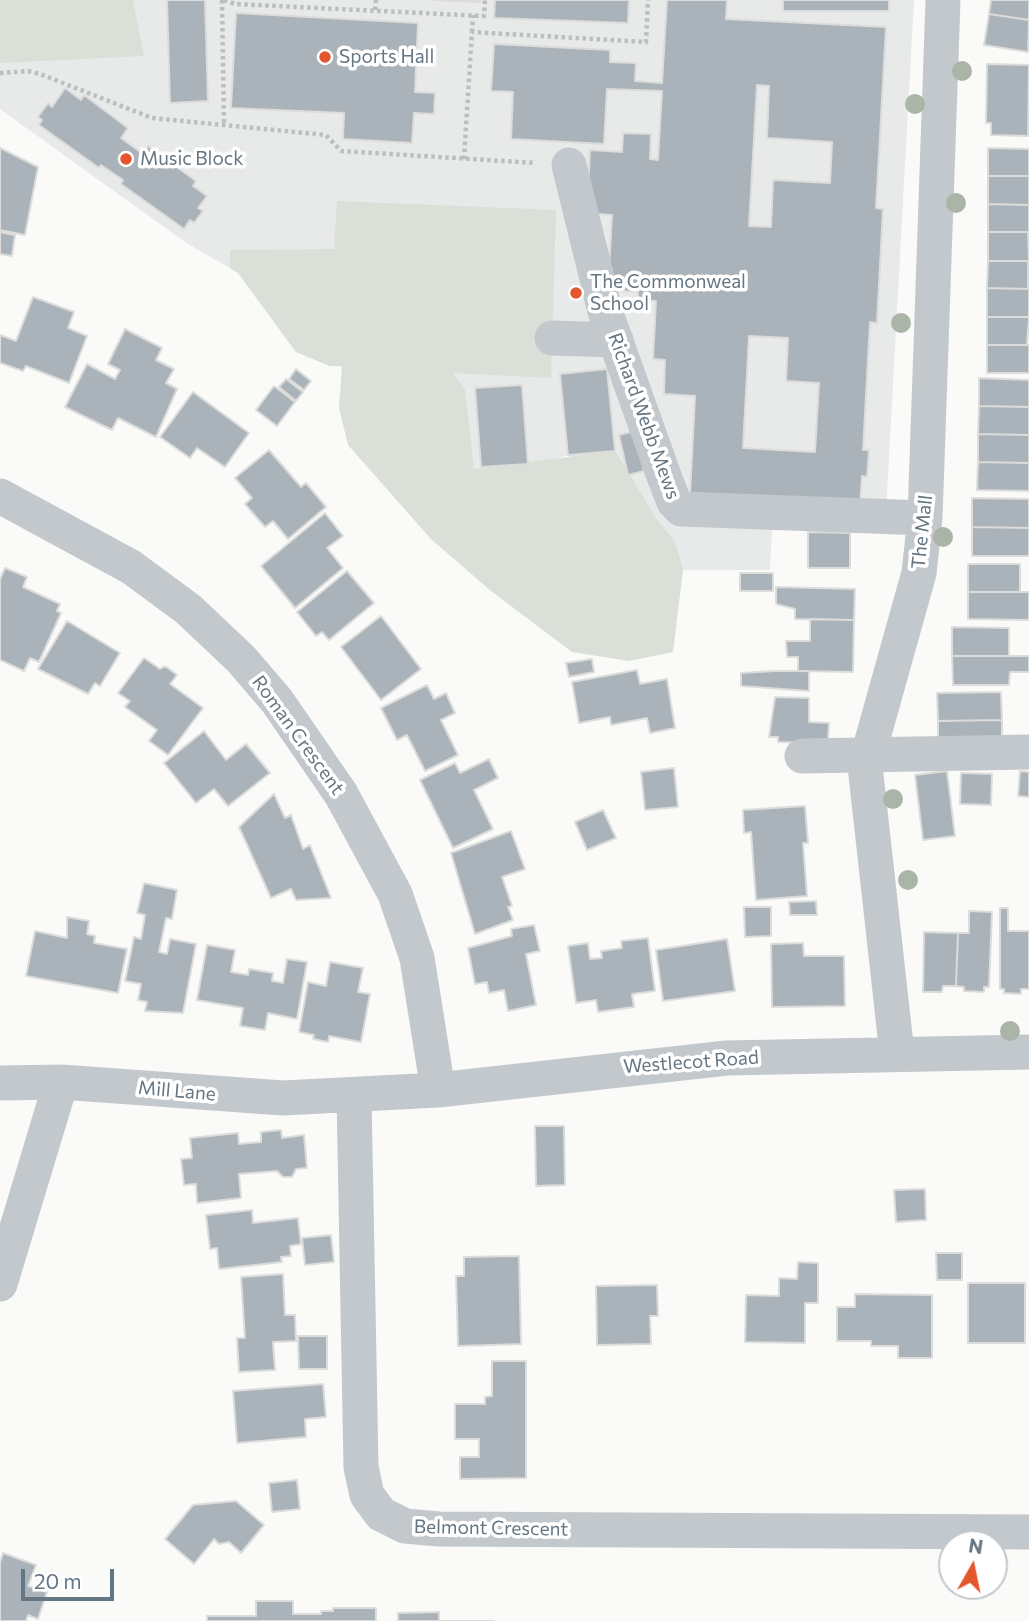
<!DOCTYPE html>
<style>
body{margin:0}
#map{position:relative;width:1029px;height:1621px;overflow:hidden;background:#fafaf8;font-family:Commissioner,sans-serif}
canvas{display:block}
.north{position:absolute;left:938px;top:1530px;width:70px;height:70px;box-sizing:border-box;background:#fff;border:2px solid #c1c8cd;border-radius:50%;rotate:9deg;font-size:19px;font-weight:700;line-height:28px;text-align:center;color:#657683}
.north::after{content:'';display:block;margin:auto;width:24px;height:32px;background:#e4572e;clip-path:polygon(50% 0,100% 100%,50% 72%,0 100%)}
.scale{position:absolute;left:21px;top:1569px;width:93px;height:32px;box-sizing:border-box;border:4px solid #657683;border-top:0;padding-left:9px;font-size:21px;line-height:24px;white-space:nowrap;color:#657683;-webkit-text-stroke:5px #fff;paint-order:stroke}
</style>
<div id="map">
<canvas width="1029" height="1621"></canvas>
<div class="north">N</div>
<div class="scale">20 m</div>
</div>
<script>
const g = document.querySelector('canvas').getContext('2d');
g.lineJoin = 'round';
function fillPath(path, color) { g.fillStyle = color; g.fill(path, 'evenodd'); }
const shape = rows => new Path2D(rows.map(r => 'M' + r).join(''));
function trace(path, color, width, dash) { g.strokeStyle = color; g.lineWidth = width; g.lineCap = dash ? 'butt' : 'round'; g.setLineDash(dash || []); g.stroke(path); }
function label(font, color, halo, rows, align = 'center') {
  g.font = font + ' Commissioner,sans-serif'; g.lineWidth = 7; g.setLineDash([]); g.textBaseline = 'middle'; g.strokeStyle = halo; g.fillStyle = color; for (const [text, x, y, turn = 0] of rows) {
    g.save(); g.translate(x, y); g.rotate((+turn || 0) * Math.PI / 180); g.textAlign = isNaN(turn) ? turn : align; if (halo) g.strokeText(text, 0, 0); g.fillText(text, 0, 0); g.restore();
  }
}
const built = shape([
 [0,0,914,0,885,530,772,527,770,570,648,570,568,455,548,462,474,469,453,373,330,366,296,352,238,273,185,242,0,109]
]);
const green = shape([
 [0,0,133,0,144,56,0,63],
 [337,201,556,210,551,378,453,373,465,390,474,469,615,451,656,518,675,542,683,570,673,652,629,661,572,652,491,591,431,539,348,445,339,408,342,366,330,366,296,352,238,273,230,268,230,250,334,249]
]);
const building = shape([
 [167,0,205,0,208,101,170,103,167,0],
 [434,0,480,0,480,2,434,0],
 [495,0,629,0,628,23,494,18,495,0],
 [667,0,727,0,726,19,886,27,876,208,883,209,877,323,870,322,863,450,869,450,867,477,862,476,860,504,690,495,695,396,664,394,665,360,653,359,656,301,638,300,638,292,608,290,612,215,587,213,590,150,622,152,623,133,651,134,650,159,658,160,662,91,607,89,604,144,511,139,513,92,491,91,494,44,610,50,610,62,636,63,635,81,662,83,667,0],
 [757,85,769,86,767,138,832,142,830,183,773,180,771,227,749,226,757,85],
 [749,336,788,338,786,381,819,383,815,452,743,448,749,336],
 [783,0,889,0,889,11,783,11,783,0],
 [991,0,1029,0,1029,20,989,14,991,0],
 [236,13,418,23,415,92,435,93,434,114,414,113,412,143,343,139,344,113,231,108,236,13],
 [989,14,1029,20,1028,52,984,45,989,14],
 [987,64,1029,65,1028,136,991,135,991,123,986,123,987,64],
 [65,88,81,100,84,95,128,128,121,138,143,154,148,146,196,181,193,186,207,196,198,208,203,211,194,223,190,220,184,229,121,184,123,180,101,165,99,168,39,125,42,120,38,117,48,103,52,107,65,88],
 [0,148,38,167,25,235,0,230,0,148],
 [988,148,1029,149,1029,176,988,176,988,148],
 [988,176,1029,176,1029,205,988,204,988,176],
 [988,204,1029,205,1029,232,988,232,988,204],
 [0,232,15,235,12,256,0,254,0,232],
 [988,232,1028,232,1029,261,988,261,988,232],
 [988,261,1028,261,1028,289,987,288,988,261],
 [987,288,1029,289,1029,317,987,317,987,288],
 [33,297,74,312,68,328,87,336,69,383,26,366,23,371,0,363,0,335,16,341,33,297],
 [987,317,1029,317,1027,345,987,345,987,317],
 [125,329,162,348,156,360,174,369,166,383,177,389,156,437,118,418,112,430,65,407,87,364,115,379,120,370,108,364,125,329],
 [987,345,1029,345,1029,373,987,373,987,345],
 [296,369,311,381,304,390,289,379,296,369],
 [607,369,615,451,568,455,560,374,607,369],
 [979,378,1029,380,1029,407,979,406,979,378],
 [286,379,303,392,296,401,279,387,286,379],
 [522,385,528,464,481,467,475,388,522,385],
 [274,386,295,402,277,426,256,410,274,386],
 [193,392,249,433,225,467,197,448,190,458,160,437,193,392],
 [979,406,1029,407,1029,435,978,434,979,406],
 [635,431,644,471,628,475,619,435,635,431],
 [978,434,1029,435,1029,463,978,462,978,434],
 [269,450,301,487,306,483,326,507,288,539,273,521,265,527,245,504,252,498,235,478,269,450],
 [978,462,1029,463,1029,491,977,490,978,462],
 [972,498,1029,499,1029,528,972,527,972,498],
 [325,513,343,536,327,548,343,568,295,608,261,566,325,513],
 [972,527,1029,528,1029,556,972,556,972,527],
 [808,532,850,533,850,568,808,568,808,532],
 [968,564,1020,564,1020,592,968,592,968,564],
 [5,568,27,577,23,587,60,604,57,611,61,613,39,662,30,658,24,671,0,660,0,579,5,568],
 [347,571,374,603,329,640,322,632,316,636,297,612,347,571],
 [740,573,773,573,773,591,740,591,740,573],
 [776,587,855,589,854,620,795,619,795,609,776,604,776,587],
 [968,592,1029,592,1029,620,968,619,968,592],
 [381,616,421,669,381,700,341,647,381,616],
 [810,619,854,620,853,672,798,671,798,657,787,657,786,641,810,641,810,619],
 [67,621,120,653,100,686,95,683,88,694,38,669,67,621],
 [952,627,1009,628,1009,656,952,656,952,627],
 [952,656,1029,656,1029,672,1010,672,1009,685,953,685,952,656],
 [144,658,160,669,165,666,177,675,170,684,203,708,168,755,149,741,157,730,125,707,130,701,118,693,144,658],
 [592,659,594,672,569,677,566,663,592,659],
 [637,670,640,684,667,679,675,728,650,733,647,718,611,725,610,717,579,723,572,682,637,670],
 [775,671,809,671,809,691,741,686,741,673,775,671],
 [427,685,434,699,446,693,455,713,441,720,458,755,425,771,407,735,397,740,381,708,427,685],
 [1001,692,1002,720,938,721,937,693,1001,692],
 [775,697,809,698,809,722,829,723,828,743,778,742,778,737,769,737,775,697],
 [1002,720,1002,748,938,750,938,721,1002,720],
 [204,731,226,760,246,744,270,773,228,806,214,789,196,803,164,763,204,731],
 [489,759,498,778,474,790,493,829,453,848,420,780,455,763,460,773,489,759],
 [674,768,678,807,645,810,641,772,674,768],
 [947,771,955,836,923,840,915,775,947,771],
 [1020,771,1029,772,1029,797,1018,796,1020,771],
 [961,773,992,774,991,805,960,804,961,773],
 [274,794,285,818,291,815,303,849,310,845,331,898,296,900,291,889,271,898,239,827,274,794],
 [805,806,808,843,803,843,807,896,756,900,751,832,744,833,743,810,805,806],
 [603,810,616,838,587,850,575,822,603,810],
 [511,831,525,869,502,877,512,906,508,907,513,920,475,934,451,853,511,831],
 [144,883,177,890,172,919,166,918,159,952,167,954,170,939,196,944,183,1013,145,1011,147,1002,138,1000,141,984,125,981,134,937,141,939,145,915,137,913,144,883],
 [816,901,817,915,790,915,789,902,816,901],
 [744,907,771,907,771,936,745,937,744,907],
 [1000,908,1008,908,1008,931,1029,931,1029,989,1021,989,1021,994,1004,993,1004,989,1000,989,1000,908],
 [969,911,992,912,989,987,984,987,984,992,964,991,964,987,956,986,958,933,969,933,969,911],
 [67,917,89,921,87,934,95,936,94,943,127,949,118,993,26,976,35,931,67,938,67,917],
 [534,925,540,951,526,954,536,1005,508,1011,504,990,489,993,487,982,475,984,468,948,512,936,511,929,534,925],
 [924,932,958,933,956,986,943,986,942,992,923,992,924,932],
 [648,938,655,991,632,994,634,1007,598,1012,596,1000,576,1003,568,946,588,943,590,959,602,958,601,951,622,948,621,941,648,938],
 [727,939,735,991,663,1001,656,950,727,939],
 [803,943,804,956,844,956,845,1006,772,1007,771,944,803,943],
 [207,945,235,950,231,972,248,975,249,969,273,973,272,981,283,983,287,959,307,962,297,1019,268,1013,265,1030,240,1026,243,1008,197,1000,207,945],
 [330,962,363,968,358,992,370,994,361,1042,329,1036,328,1042,313,1039,314,1035,299,1032,308,982,326,986,330,962],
 [535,1126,564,1126,565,1185,536,1186,535,1126],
 [281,1130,282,1138,304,1135,307,1168,296,1169,292,1177,283,1177,277,1171,239,1174,241,1198,197,1203,196,1184,184,1185,181,1159,192,1158,190,1138,238,1133,239,1144,261,1142,261,1132,281,1130],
 [925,1189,926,1220,896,1222,894,1190,925,1189],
 [252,1210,253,1223,298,1218,301,1244,290,1246,291,1256,281,1257,282,1262,219,1269,217,1248,210,1249,206,1215,252,1210],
 [331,1235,334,1262,305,1265,302,1238,331,1235],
 [936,1253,962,1253,962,1280,937,1280,936,1253],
 [519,1256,521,1344,458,1346,456,1276,464,1276,464,1257,519,1256],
 [798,1262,818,1263,818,1303,805,1303,805,1343,745,1342,746,1295,779,1296,779,1278,797,1279,798,1262],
 [283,1274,285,1315,295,1315,296,1341,273,1342,275,1370,239,1372,237,1338,245,1338,241,1277,283,1274],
 [968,1283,1025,1283,1025,1343,968,1343,968,1283],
 [657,1285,658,1316,650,1316,651,1344,597,1345,596,1286,657,1285],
 [855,1294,932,1295,932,1358,898,1358,898,1346,871,1346,871,1341,837,1341,837,1307,855,1307,855,1294],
 [298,1336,327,1336,327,1369,299,1369,298,1336],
 [492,1361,526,1361,526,1478,460,1479,460,1457,479,1457,479,1439,455,1439,455,1404,485,1404,485,1397,492,1396,492,1361],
 [323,1384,326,1417,305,1419,306,1437,237,1443,233,1391,323,1384],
 [297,1480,300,1509,272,1512,269,1483,297,1480],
 [236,1501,264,1525,241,1553,229,1542,219,1544,214,1539,194,1564,165,1539,193,1505,236,1501],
 [3,1553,36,1565,28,1586,47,1592,38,1619,28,1615,26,1621,0,1621,0,1563,3,1553],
 [256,1601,293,1601,293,1614,321,1614,321,1611,333,1611,333,1608,376,1608,376,1621,207,1621,207,1616,256,1616,256,1601],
 [439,1612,439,1621,494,1621,398,1621,398,1613,439,1612]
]);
const path = shape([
 [222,0,224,126],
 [224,0,235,4,484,16,485,0],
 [375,10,376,0],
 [472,32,473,15],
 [0,73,28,71,40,74,152,118,326,135,341,151,536,163],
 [464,159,472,32,646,42,648,0]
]);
const minor = shape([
 [569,165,605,311,664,476,674,502,681,509,925,518],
 [552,338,616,340],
 [0,496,131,567,188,609,241,659,277,701,341,794,395,894,417,958,438,1090],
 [802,756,1029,752],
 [897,1054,865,766,919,573,925,518,943,0],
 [0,1083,61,1082,283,1098,438,1090,727,1058,1029,1052],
 [354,1095,361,1467,367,1495,381,1514,405,1526,439,1529,1029,1532],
 [0,1284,61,1082]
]);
const trees = [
 [962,71],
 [915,104],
 [956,203],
 [901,323],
 [943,537],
 [893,799],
 [908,880],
 [1010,1031]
];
const markers = [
 [325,57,7,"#e4572e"],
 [126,159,7,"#e4572e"],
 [576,293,7,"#e4572e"]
];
const poiNames = [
 ["Sports Hall",339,57],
 ["Music Block",140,159],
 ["The Commonweal",590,282],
 ["School",590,304]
];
const streetNames = [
 ["Richard Webb Mews",644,416,70],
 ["The Mall",922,532,-84],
 ["Roman Crescent",298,735,54],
 ["Westlecot Road",691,1062,-4],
 ["Mill Lane",177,1091,5],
 ["Belmont Crescent",491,1528,1]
];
fillPath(built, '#e8e9e9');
fillPath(green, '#dadfd7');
fillPath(building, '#aab3b9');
trace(building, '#dcdcda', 2);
trace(path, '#bbbfc2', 4.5, [3.5, 3.5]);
trace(minor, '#c3c8cc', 35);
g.fillStyle = '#aab4a7';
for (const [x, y] of trees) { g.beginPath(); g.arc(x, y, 10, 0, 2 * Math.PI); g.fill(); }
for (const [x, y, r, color] of markers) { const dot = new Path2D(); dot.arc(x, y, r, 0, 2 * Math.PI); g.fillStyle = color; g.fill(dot); trace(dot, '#fff', 2.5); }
label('19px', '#657683', '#fff', poiNames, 'left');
label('19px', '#657683', '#fff', streetNames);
</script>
